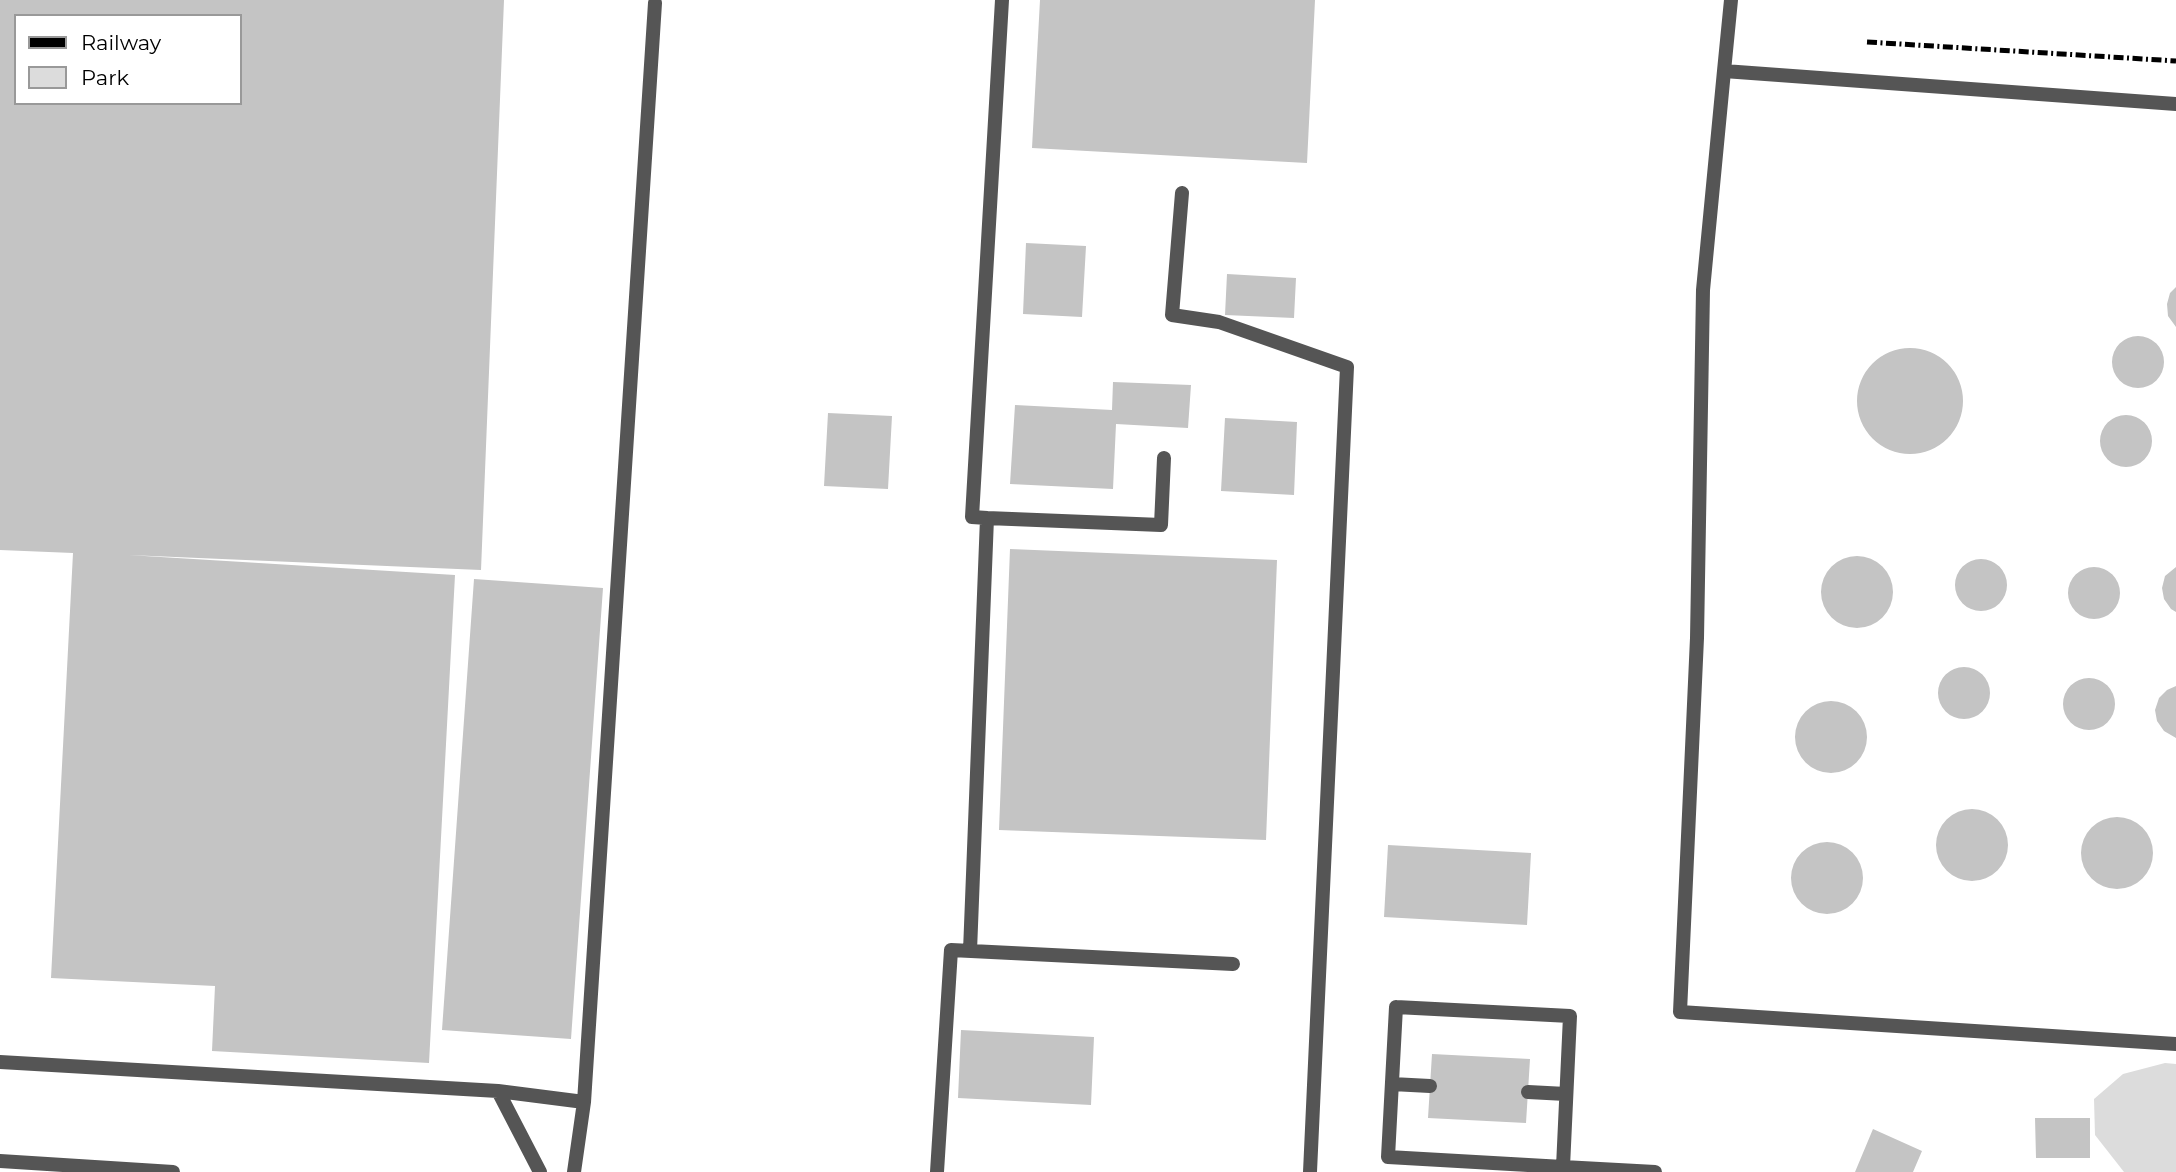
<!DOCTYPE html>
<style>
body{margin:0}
#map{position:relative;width:2176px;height:1172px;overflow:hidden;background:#fff;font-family:Montserrat,sans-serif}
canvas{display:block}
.legend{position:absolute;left:14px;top:14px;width:228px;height:91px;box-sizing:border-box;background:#fff;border:2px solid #999;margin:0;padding:9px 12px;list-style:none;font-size:21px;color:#000}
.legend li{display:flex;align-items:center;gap:14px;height:35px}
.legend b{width:35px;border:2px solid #999}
</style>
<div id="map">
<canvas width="2176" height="1172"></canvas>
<ul class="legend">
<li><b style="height:9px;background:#000"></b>Railway</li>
<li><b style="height:19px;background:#dcdcdc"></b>Park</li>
</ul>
</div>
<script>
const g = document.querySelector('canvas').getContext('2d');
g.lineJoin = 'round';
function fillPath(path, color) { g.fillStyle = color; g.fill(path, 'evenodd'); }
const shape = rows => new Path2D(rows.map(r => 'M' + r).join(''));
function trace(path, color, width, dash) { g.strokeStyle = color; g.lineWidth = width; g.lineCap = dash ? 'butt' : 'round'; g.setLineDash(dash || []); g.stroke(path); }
const green = shape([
 [2165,1063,2176,1064,2176,1172,2124,1172,2095,1135,2094,1099,2123,1074]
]);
const building = shape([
 [0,0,504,0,481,570,128,555,455,575,429,1063,212,1051,215,986,51,978,73,553,0,550],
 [16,16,240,16,240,103,16,103],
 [1040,0,1315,0,1307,163,1032,148],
 [1026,243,1086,246,1082,317,1023,314],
 [1227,274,1296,278,1294,318,1225,315],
 [2176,287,2176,327,2168,316,2167,304,2170,293],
 '2112 362a26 26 0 1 1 52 0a26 26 0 1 1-52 0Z',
 '1857 401a53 53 0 1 1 106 0a53 53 0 1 1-106 0Z',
 [1113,382,1191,385,1188,428,1116,424,1113,489,1010,484,1015,405,1112,410],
 [828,413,892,416,888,489,824,486],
 '2100 441a26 26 0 1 1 52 0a26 26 0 1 1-52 0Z',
 [1225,418,1297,422,1294,495,1221,491],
 [1010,549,1277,560,1266,840,999,830],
 '1821 592a36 36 0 1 1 72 0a36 36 0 1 1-72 0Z',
 '1955 585a26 26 0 1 1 52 0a26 26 0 1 1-52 0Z',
 '2068 593a26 26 0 1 1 52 0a26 26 0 1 1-52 0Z',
 [2176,567,2176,612,2171,609,2164,599,2162,588,2165,576],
 [474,579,603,588,571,1039,442,1030],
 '1938 693a26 26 0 1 1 52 0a26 26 0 1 1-52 0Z',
 '2063 704a26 26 0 1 1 52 0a26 26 0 1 1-52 0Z',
 [2176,686,2176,738,2164,731,2157,721,2155,710,2159,698,2167,690],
 '1795 737a36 36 0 1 1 72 0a36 36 0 1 1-72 0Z',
 '1936 845a36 36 0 1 1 72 0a36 36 0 1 1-72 0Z',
 '2081 853a36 36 0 1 1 72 0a36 36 0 1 1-72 0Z',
 '1791 878a36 36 0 1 1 72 0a36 36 0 1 1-72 0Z',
 [1388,845,1531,853,1527,925,1384,917],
 [961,1030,1094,1037,1091,1105,958,1098],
 [1432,1054,1530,1059,1526,1123,1428,1118],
 [2035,1118,2090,1118,2090,1158,2036,1158],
 [1873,1129,1922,1151,1913,1172,1855,1172]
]);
const service = shape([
 [1724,71,1731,0],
 [2176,104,1724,71,1703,290,1697,638,1680,1012,2176,1044],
 [1182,193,1172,315,1219,322,1347,367,1310,1172],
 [987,518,972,517,1002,0],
 [970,951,987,518,1161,525,1164,458],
 [1396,1007,1570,1016,1563,1167,1388,1157,1396,1007],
 [0,1062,498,1091,584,1102,574,1172],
 [1392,1084,1430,1086],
 [498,1091,540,1172],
 [1528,1092,1566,1094],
 [584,1102,655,3],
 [0,1161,173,1172],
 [1563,1167,1655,1172],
 [937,1172,951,950,1233,964]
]);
const rail = shape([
 [1867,42,2176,61]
]);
fillPath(green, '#dcdcdc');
fillPath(building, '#c4c4c4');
trace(service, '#555', 14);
trace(rail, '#000', 5, [10, 3.5, 2, 3.5]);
</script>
